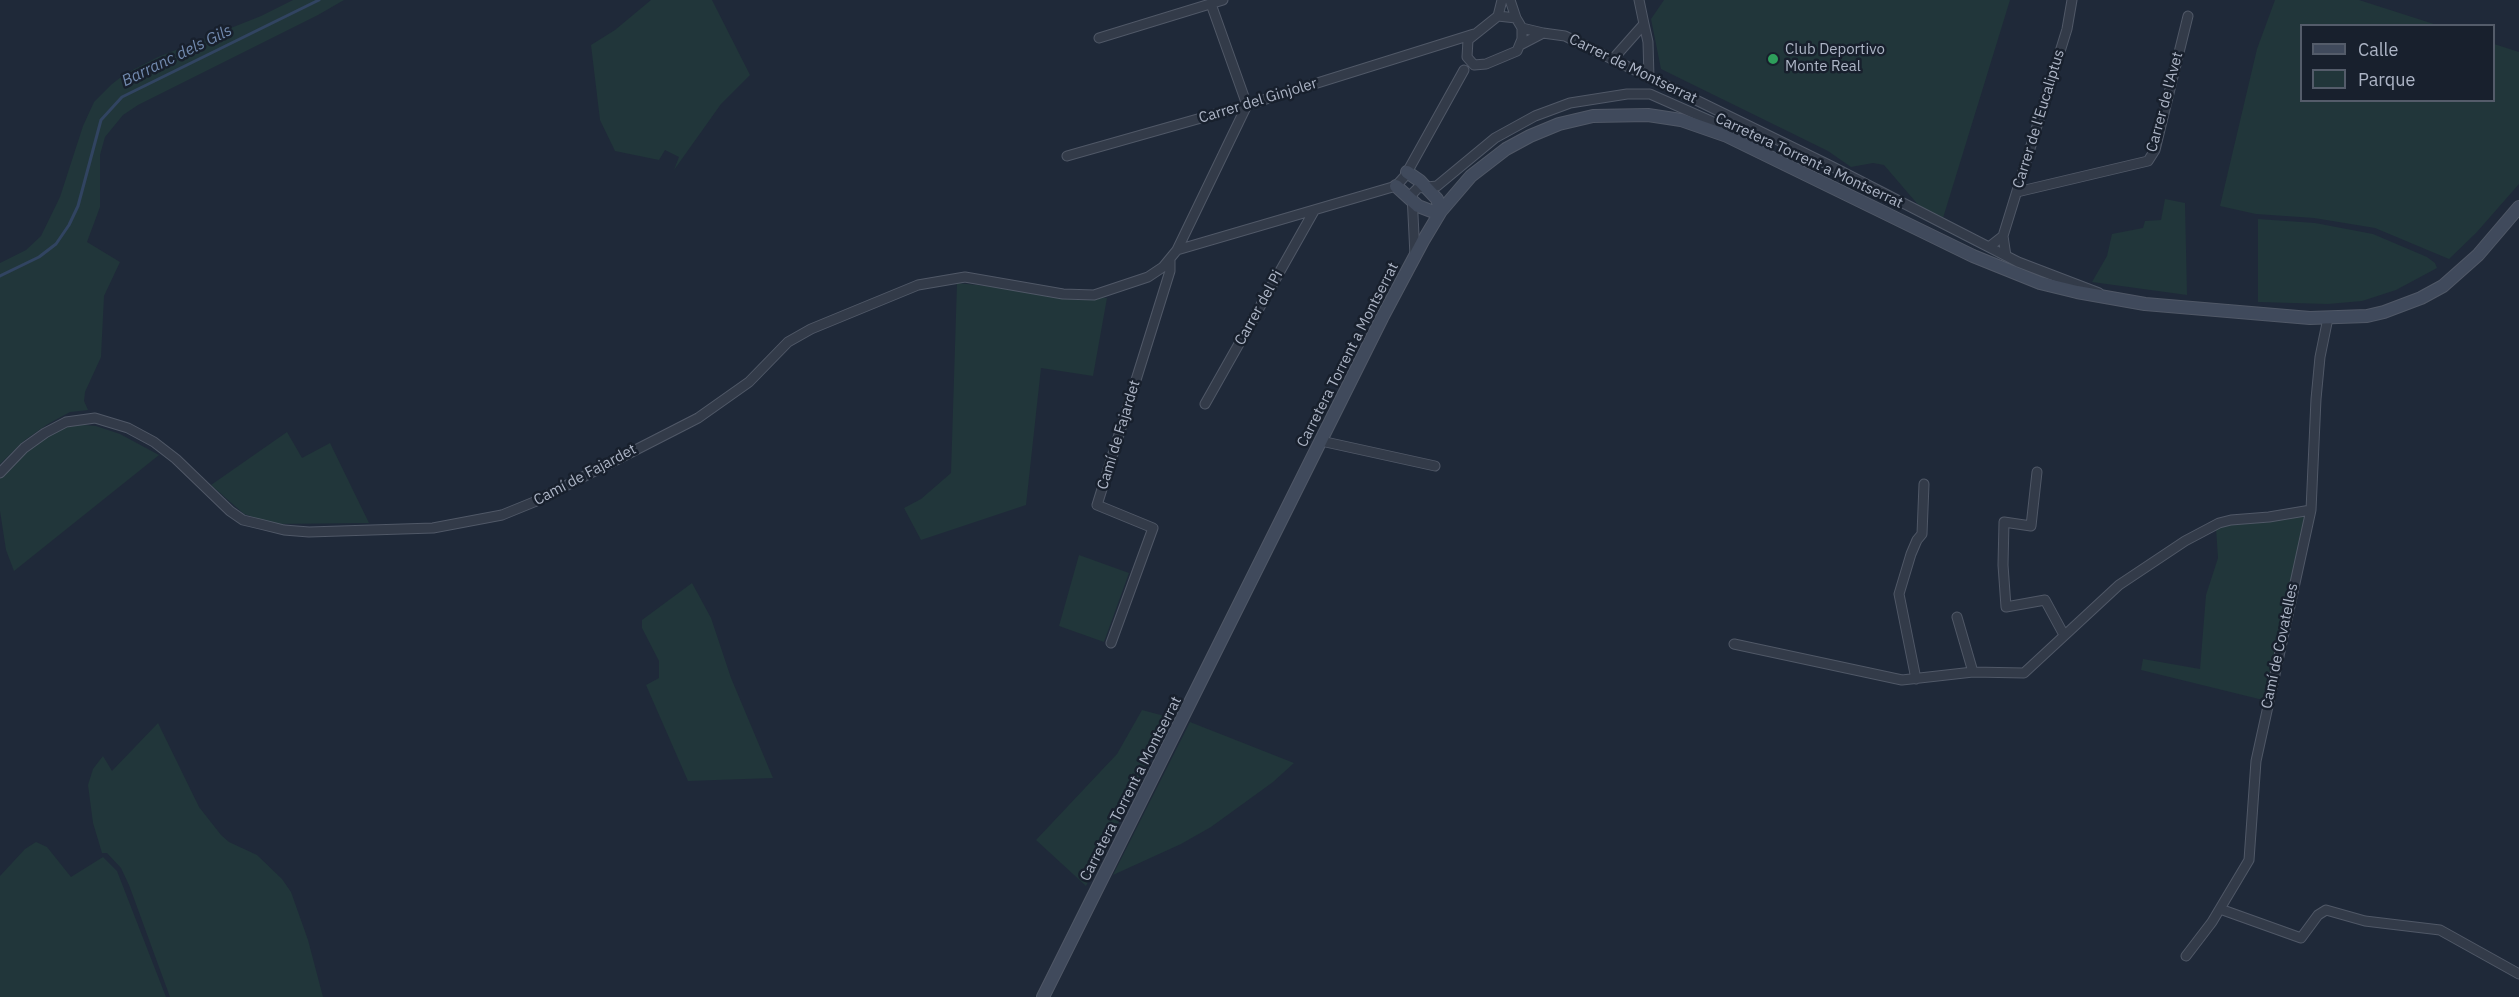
<!DOCTYPE html>
<meta charset="utf-8">
<style>
body{margin:0}
#map{position:relative;width:2519px;height:997px;overflow:hidden;background:#1f2939;font-family:"IBM Plex Sans",sans-serif}
canvas{display:block}
.legend{position:absolute;left:2300px;top:24px;width:195px;height:78px;box-sizing:border-box;background:#18202d;border:2px solid #545c6a;margin:0;padding:8px 10px;list-style:none;font-size:18px;color:#adb5c6}
.legend li{display:flex;align-items:center;gap:12px;height:30px}
.legend b{width:30px;border:2px solid #545c6a}
</style>
<div id="map">
<canvas width="2519" height="997"></canvas>
<ul class="legend">
<li><b style="height:8px;background:#404a5c"></b>Calle</li>
<li><b style="height:16px;background:#21363a"></b>Parque</li>
</ul>
</div>
<script>
const g = document.querySelector('canvas').getContext('2d');
g.lineJoin = 'round';
function fillPath(path, color) { g.fillStyle = color; g.fill(path, 'evenodd'); }
const shape = rows => new Path2D(rows.map(r => 'M' + r).join(''));
function trace(path, color, width, dash) { g.strokeStyle = color; g.lineWidth = width; g.lineCap = dash ? 'butt' : 'round'; g.setLineDash(dash || []); g.stroke(path); }
function label(font, color, halo, rows, align = 'center') {
  g.font = font + ' "IBM Plex Sans",sans-serif'; g.lineWidth = 5; g.setLineDash([]); g.textBaseline = 'middle'; g.strokeStyle = halo; g.fillStyle = color; for (const [text, x, y, turn = 0] of rows) {
    g.save(); g.translate(x, y); g.rotate((+turn || 0) * Math.PI / 180); g.textAlign = isNaN(turn) ? turn : align; if (halo) g.strokeText(text, 0, 0); g.fillText(text, 0, 0); g.restore();
  }
}
const green = shape([
 [293,0,344,0,318,15,138,105,123,115,105,137,100,155,100,207,87,242,120,262,104,296,101,357,85,392,84,401,88,410,70,412,48,424,25,440,0,464,0,263,26,250,41,236,60,197,83,126,94,102,112,84,125,74,158,57,261,16],
 [651,0,712,0,750,75,721,104,674,170,679,157,665,150,659,160,615,151,600,120,591,45,615,30],
 [1664,0,2010,0,1943,218,1932,221,1884,165,1873,163,1851,167,1828,151,1661,69,1651,19],
 [2275,0,2359,0,2437,25,2302,26,2302,100,2494,100,2494,44,2519,52,2519,184,2476,233,2449,259,2375,228,2314,218,2256,214,2220,206,2257,49],
 [2165,199,2185,203,2187,295,2092,282,2107,256,2112,234,2143,228,2145,221,2161,220],
 [2258,219,2315,223,2373,234,2427,257,2435,263,2437,268,2396,290,2362,301,2328,304,2258,302],
 [957,283,1107,298,1093,376,1041,368,1026,505,921,540,904,508,921,499,951,473],
 [73,424,96,426,120,434,159,455,14,571,6,550,0,511,0,475,27,448,61,427],
 [287,432,302,458,330,443,369,523,273,524,244,514,211,485],
 [2300,516,2306,517,2263,700,2141,670,2143,659,2200,669,2206,595,2218,558,2216,528,2228,524],
 [1079,555,1129,573,1104,642,1059,626],
 [692,583,711,618,731,678,773,778,688,781,646,685,659,678,659,661,642,628,642,620],
 [1142,710,1172,718,1086,886,1036,840,1117,754],
 [1190,722,1294,763,1273,782,1211,827,1181,844,1113,875],
 [158,723,199,807,221,835,229,842,257,855,282,879,291,892,308,940,323,997,170,997,129,885,121,868,107,853,102,853,93,823,88,785,93,769,103,756,112,771],
 [36,842,47,847,71,877,103,857,117,871,166,997,0,997,0,876,25,849]
]);
const stream = shape([
 [0,276,39,257,56,244,69,225,78,206,101,120,122,97,319,0]
]);
const street = shape([
 [1510,0,1516,18],
 [1639,0,1644,24],
 [1498,16,1516,18,1522,28,1522,39,1517,51,1486,64,1474,65,1467,57,1468,40,1498,16],
 [1498,16,1502,0],
 [1543,33,1565,36,1831,166,2018,262,2099,293],
 [1099,38,1223,0],
 [1520,45,1543,33,1522,28],
 [1613,59,1644,24,1648,42,1649,78],
 [1067,156,1247,105,1474,34],
 [2017,192,2148,161,2155,150,2188,16],
 [2003,236,2067,29,2072,0],
 [1989,247,2003,236,2006,256],
 [1177,250,1247,105,1211,4],
 [1415,256,1412,194,1418,188,1437,186,1495,138,1535,116,1570,103,1627,94,1650,94,1711,121,1726,134],
 [1205,404,1314,211],
 [1321,441,1435,466],
 [2037,472,2031,526,2004,522,2003,565,2006,607,2045,600,2064,635],
 [0,473,24,448,45,433,66,422,95,418,128,428,154,442,176,459,230,511,243,520,260,524,284,530,309,532,433,528,502,515,534,502,698,418,749,382,788,342,811,329,918,285,965,277,1063,294,1094,295,1148,277,1163,267,1177,250,1396,186,1405,176,1464,70],
 [1957,617,1973,672],
 [1111,643,1153,528,1097,505,1170,271,1170,259],
 [1734,644,1902,680,1973,672,2024,673,2119,585,2185,541,2219,523,2231,520,2269,517,2311,510],
 [1916,679,1899,594,1911,554,1917,540,1922,534,1924,484],
 [2220,909,2301,938,2318,915,2326,910,2365,921,2440,930,2519,974],
 [2186,956,2212,922,2249,860,2256,761,2311,510,2316,399,2320,357,2328,318]
]);
const secondary = shape([
 [1407,172,1420,181,1437,199,1441,211],
 [1396,186,1418,206,1431,211,1441,211],
 [1043,997,1382,318,1423,241,1441,211,1471,176,1506,149,1530,136,1559,124,1593,116,1648,115,1681,120,1727,136,1973,256,2040,283,2077,292,2145,304,2310,318,2367,316,2384,312,2421,298,2443,286,2478,255,2519,207]
]);
const markers = [
 [1773,59,6,"#2e9e5b"]
];
const poiNames = [
 ["Club Deportivo",1785,50],
 ["Monte Real",1785,67]
];
const streetNames = [
 ["Carrer de Montserrat",1633,69,26],
 ["Carrer del Ginjoler",1258,101,-17],
 ["Carrer de l'Avet",2165,102,-75],
 ["Carrer de l'Eucaliptus",2039,119,-73],
 ["Carretera Torrent a Montserrat",1809,161,25],
 ["Carrer del Pi",1259,308,-61],
 ["Carretera Torrent a Montserrat",1348,355,-63],
 ["Camí de Fajardet",1119,435,-73],
 ["Camí de Fajardet",585,475,-28],
 ["Camí de Covatelles",2280,646,-78],
 ["Carretera Torrent a Montserrat",1131,789,-63]
];
const waterNames = [
 ["Barranc dels Gils",177,56,-26]
];
fillPath(green, '#21363a');
trace(stream, '#314461', 3);
trace(street, '#505867', 11);
trace(secondary, '#505867', 14);
trace(street, '#333b49', 9);
trace(secondary, '#404a5c', 12);
for (const [x, y, r, color] of markers) { const dot = new Path2D(); dot.arc(x, y, r, 0, 2 * Math.PI); g.fillStyle = color; g.fill(dot); trace(dot, '#18202d', 2); }
label('15px', '#adb5c6', '#18202d', poiNames, 'left');
label('15px', '#adb5c6', '#18202d', streetNames);
label('italic 16px', '#738bb0', '#18202d', waterNames);
</script>
